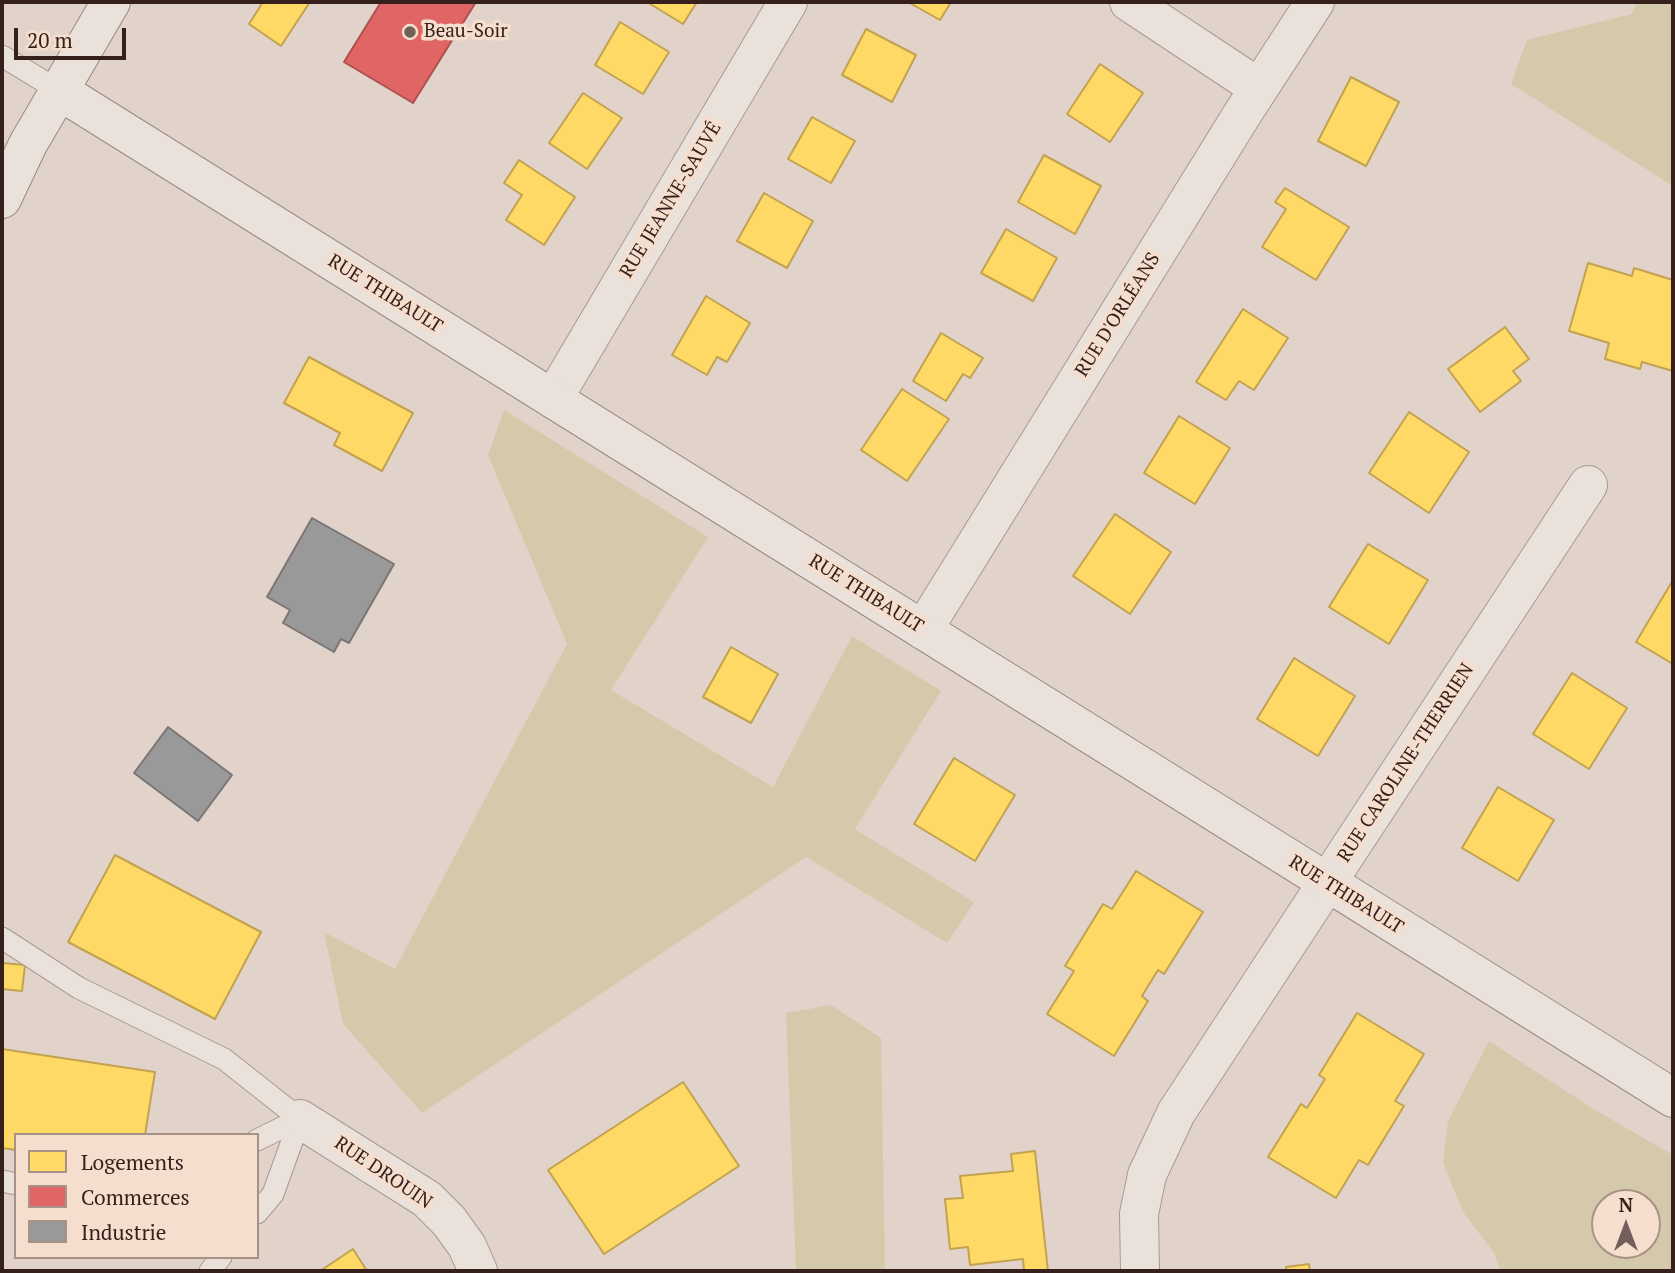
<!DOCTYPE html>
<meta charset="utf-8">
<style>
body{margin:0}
#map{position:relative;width:1675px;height:1273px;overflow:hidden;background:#e2d3ca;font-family:"PT Serif",serif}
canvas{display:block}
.frame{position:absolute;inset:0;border:4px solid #35201c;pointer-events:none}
.legend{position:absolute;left:14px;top:1133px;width:245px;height:126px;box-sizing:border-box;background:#f5dece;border:2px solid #a89287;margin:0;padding:9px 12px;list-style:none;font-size:21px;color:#35201c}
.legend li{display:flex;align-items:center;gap:14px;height:35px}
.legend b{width:35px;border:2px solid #a89287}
.north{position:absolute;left:1591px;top:1189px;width:70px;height:70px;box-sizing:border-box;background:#f5dece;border:2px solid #a89287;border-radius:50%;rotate:0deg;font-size:19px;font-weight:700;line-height:28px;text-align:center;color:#35201c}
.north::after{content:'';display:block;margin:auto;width:24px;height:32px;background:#725f59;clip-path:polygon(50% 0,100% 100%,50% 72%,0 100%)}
.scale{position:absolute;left:14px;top:28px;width:112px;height:32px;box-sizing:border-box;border:4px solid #35201c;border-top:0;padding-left:9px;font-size:21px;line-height:24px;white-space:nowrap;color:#35201c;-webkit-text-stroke:5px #f5dece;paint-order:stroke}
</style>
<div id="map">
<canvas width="1675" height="1273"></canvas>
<div class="frame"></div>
<ul class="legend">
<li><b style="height:19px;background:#ffd966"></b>Logements</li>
<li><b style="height:19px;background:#e06666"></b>Commerces</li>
<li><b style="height:19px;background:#999"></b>Industrie</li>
</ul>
<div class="north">N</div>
<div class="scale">20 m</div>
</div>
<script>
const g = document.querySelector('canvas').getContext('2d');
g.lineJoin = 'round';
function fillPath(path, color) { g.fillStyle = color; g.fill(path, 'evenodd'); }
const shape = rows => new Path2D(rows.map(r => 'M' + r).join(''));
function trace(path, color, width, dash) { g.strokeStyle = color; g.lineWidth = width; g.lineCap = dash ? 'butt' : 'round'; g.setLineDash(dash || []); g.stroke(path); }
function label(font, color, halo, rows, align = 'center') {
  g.font = font + ' "PT Serif",serif'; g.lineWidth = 7; g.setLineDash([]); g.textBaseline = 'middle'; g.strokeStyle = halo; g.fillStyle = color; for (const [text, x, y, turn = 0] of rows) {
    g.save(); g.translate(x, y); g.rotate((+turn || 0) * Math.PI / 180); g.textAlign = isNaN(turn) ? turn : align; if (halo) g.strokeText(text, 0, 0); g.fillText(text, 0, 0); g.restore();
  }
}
const green = shape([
 [1637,2,1673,2,1673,186,1511,84,1527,40,1632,14],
 [504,410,708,537,611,690,773,787,852,636,941,691,855,829,974,902,947,943,806,857,422,1113,343,1024,324,932,395,969,567,644,488,455],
 [831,1005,881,1038,885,1271,796,1271,786,1013],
 [1489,1041,1595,1110,1673,1155,1673,1271,1501,1271,1494,1253,1463,1212,1443,1163,1448,1121],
 [1647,1203,1647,1245,1605,1245,1605,1203]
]);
const homes = shape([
 [263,2,310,2,281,46,249,24,263,2],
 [647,2,697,2,683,24,647,2],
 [908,2,951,2,940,20,908,2],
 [620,22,669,52,643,94,595,65,620,22],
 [866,29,916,55,892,102,842,75,866,29],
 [1100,64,1143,93,1110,142,1067,114,1100,64],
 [1351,77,1399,102,1366,166,1318,141,1351,77],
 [583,93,622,118,587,169,549,143,583,93],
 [812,117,855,141,831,183,788,159,812,117],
 [1044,155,1101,186,1075,234,1018,202,1044,155],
 [519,160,575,197,544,245,506,220,522,195,504,183,519,160],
 [1285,188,1349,227,1316,280,1262,247,1286,209,1275,202,1285,188],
 [764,193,813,221,787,268,737,241,764,193],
 [1006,229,1057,258,1033,301,981,273,1006,229],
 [1588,263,1632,276,1634,268,1673,280,1673,371,1642,362,1640,369,1605,359,1609,343,1569,331,1588,263],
 [706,296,750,323,727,362,717,357,707,375,672,355,706,296],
 [1243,309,1288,338,1254,390,1239,381,1226,400,1196,382,1243,309],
 [1505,327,1529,359,1513,371,1521,381,1480,412,1448,369,1505,327],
 [941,333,983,358,970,378,963,374,946,401,913,381,941,333],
 [309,357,413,413,382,471,334,445,340,433,284,403,309,357],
 [902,389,949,419,907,481,861,450,902,389],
 [1409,412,1469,452,1429,513,1369,473,1409,412],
 [1179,416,1230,448,1195,504,1144,473,1179,416],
 [1115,514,1171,552,1130,614,1073,576,1115,514],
 [1368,544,1428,580,1389,644,1329,607,1368,544],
 [1673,580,1673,664,1636,642,1673,580],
 [731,647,778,674,751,723,703,697,731,647],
 [1294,658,1355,696,1318,756,1257,719,1294,658],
 [1572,673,1627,708,1589,769,1533,734,1572,673],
 [954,758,1015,795,975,861,914,824,954,758],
 [1498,787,1554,820,1518,881,1462,848,1498,787],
 [115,855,261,932,215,1019,68,942,115,855],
 [1136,871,1203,912,1164,974,1158,970,1142,996,1148,1001,1114,1056,1047,1014,1074,971,1065,966,1103,904,1112,909,1136,871],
 [2,963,25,965,22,991,2,989,2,963],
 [1357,1013,1424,1054,1395,1101,1404,1106,1368,1165,1359,1160,1336,1198,1268,1157,1301,1104,1307,1108,1325,1079,1319,1075,1357,1013],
 [2,1049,155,1072,145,1135,16,1135,16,1150,2,1148,2,1049],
 [683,1082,739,1166,604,1254,548,1170,683,1082],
 [1035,1151,1048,1271,1024,1271,1023,1259,970,1265,968,1247,950,1249,945,1199,963,1198,960,1176,1013,1171,1011,1154,1035,1151],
 [353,1249,367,1271,320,1271,353,1249],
 [1309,1264,1310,1271,1287,1271,1286,1267,1309,1264]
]);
const shops = shape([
 [381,2,476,2,413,103,344,62,381,2]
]);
const industry = shape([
 [312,518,394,564,349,643,341,639,334,652,283,623,290,610,267,597,312,518],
 [168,727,232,775,198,821,134,773,168,727]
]);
const lane = shape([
 [2,56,58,90],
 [2,938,79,988,224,1059,300,1119],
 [257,1140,300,1119,273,1194,257,1213],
 [2,1181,16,1184],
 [210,1271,221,1257]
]);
const street = shape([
 [1129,2,1259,88],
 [553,399,788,2],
 [923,630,1243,113,1315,2],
 [300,1119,427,1199,449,1221,467,1246,478,1271],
 [1140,1271,1139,1214,1147,1175,1176,1113,1588,485]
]);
const secondary = shape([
 [58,90,1673,1098],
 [2,199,28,144,111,2]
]);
const markers = [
 [410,32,7,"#725f59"]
];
const poiNames = [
 ["Beau-Soir",424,32]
];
const streetNames = [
 ["RUE JEANNE-SAUVÉ",671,200,-59],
 ["RUE THIBAULT",385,294,32],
 ["RUE D'ORLÉANS",1118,315,-58],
 ["RUE THIBAULT",866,594,32],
 ["RUE CAROLINE-THERRIEN",1406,763,-57],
 ["RUE THIBAULT",1346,895,32],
 ["RUE DROUIN",383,1173,34]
];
fillPath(green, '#d5c9ac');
fillPath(homes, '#ffd966');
trace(homes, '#c2a250', 2);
fillPath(shops, '#e06666');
trace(shops, '#ad5150', 2);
fillPath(industry, '#999');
trace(industry, '#7b7574', 2);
trace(lane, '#a79993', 23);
trace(street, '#a79993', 40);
trace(secondary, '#978983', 40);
trace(lane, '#eae1db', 21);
trace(street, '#eae1db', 38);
trace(secondary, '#eae1db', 38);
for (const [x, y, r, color] of markers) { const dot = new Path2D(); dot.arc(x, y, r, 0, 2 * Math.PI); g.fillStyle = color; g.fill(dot); trace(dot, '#f5dece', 2.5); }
label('19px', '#35201c', '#f5dece', poiNames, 'left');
label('19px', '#35201c', '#f5dece', streetNames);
</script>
